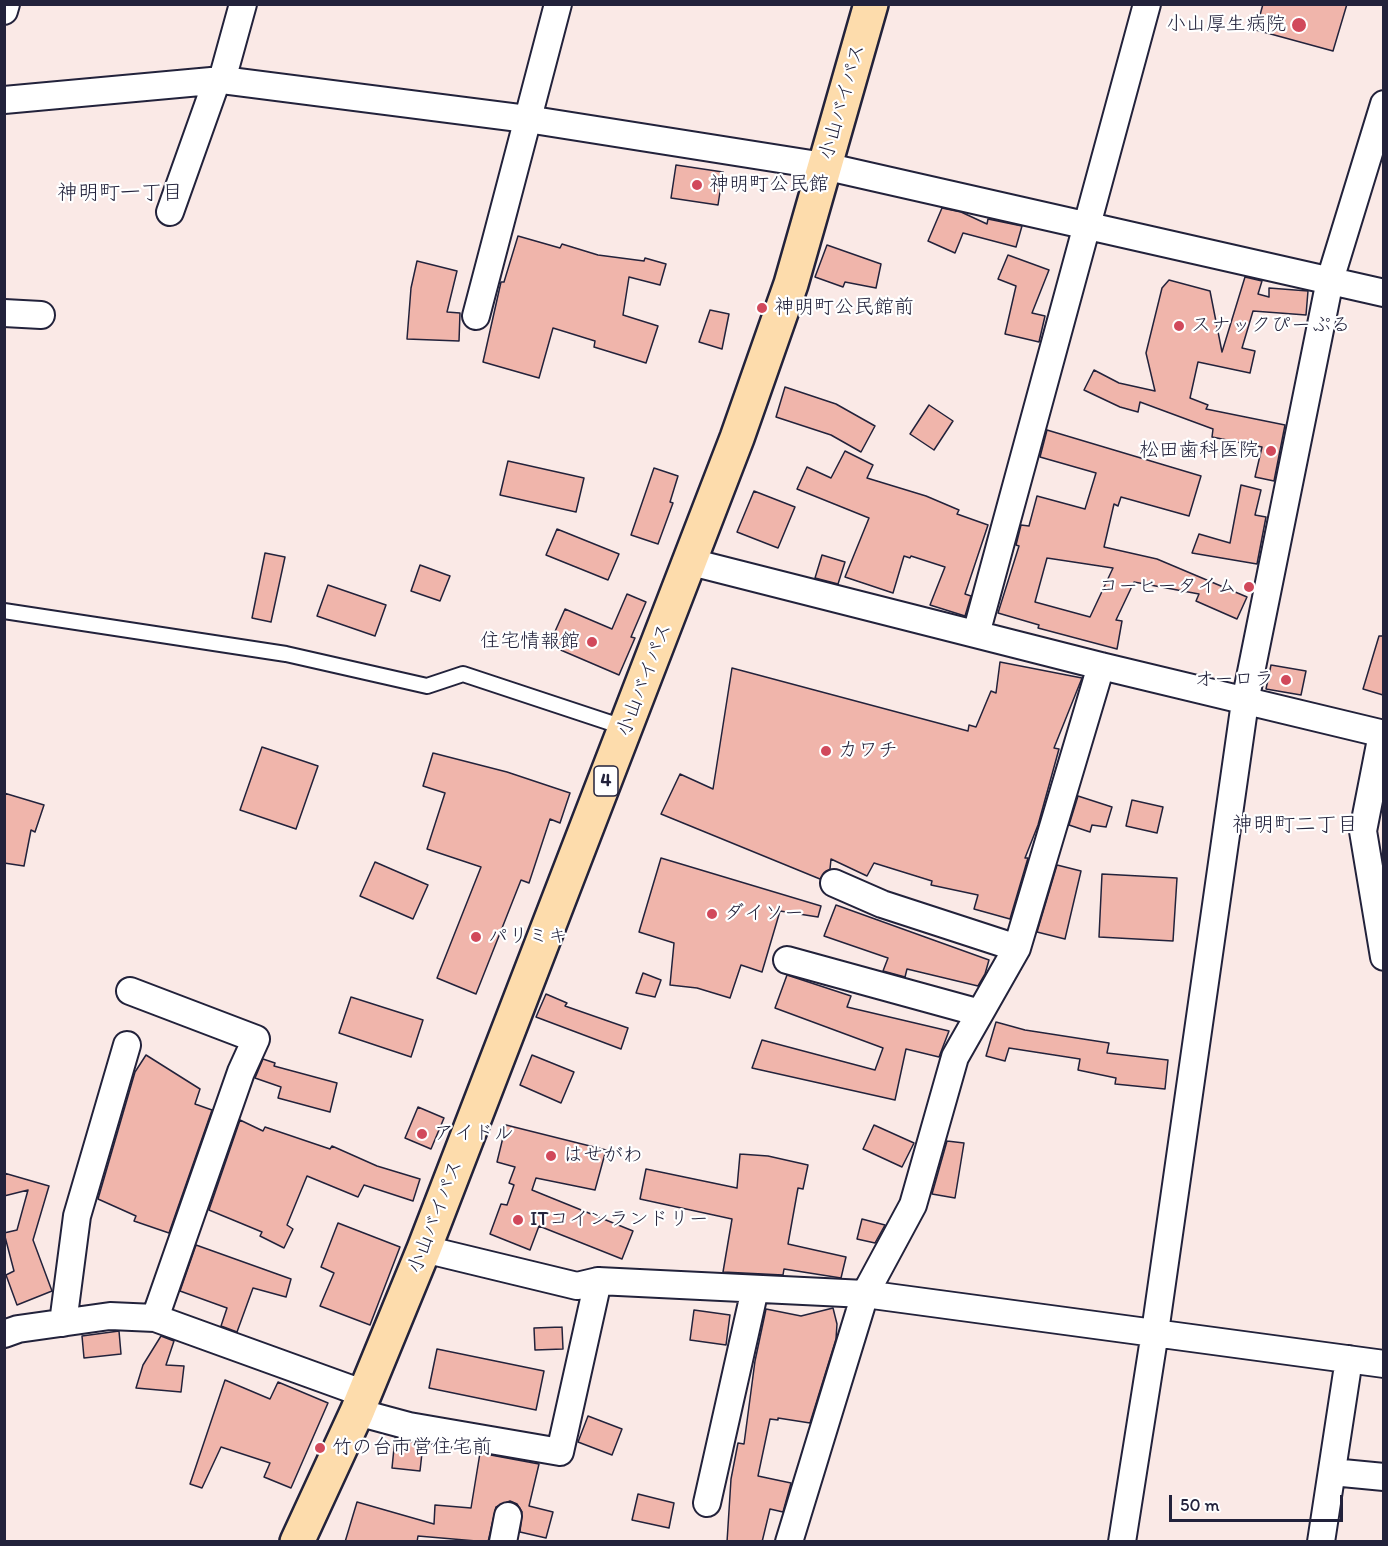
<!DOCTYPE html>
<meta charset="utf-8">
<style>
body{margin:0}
#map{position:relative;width:1388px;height:1546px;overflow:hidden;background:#fae9e6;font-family:Itim,sans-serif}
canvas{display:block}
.frame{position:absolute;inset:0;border:6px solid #22223b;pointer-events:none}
.scale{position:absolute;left:1169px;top:1495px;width:174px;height:27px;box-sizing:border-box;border:3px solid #22223b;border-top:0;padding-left:8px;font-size:18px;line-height:21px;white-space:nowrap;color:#22223b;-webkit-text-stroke:4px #fff;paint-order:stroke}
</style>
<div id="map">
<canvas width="1388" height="1546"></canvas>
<div class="frame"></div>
<div class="scale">50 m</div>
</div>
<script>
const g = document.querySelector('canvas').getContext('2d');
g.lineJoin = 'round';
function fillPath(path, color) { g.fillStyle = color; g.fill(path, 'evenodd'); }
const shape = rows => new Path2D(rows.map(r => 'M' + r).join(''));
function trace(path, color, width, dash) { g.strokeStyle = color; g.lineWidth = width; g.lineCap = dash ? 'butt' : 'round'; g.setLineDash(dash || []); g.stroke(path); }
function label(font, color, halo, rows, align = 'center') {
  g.font = font + ' Itim,"Klee One",sans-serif'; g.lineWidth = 4.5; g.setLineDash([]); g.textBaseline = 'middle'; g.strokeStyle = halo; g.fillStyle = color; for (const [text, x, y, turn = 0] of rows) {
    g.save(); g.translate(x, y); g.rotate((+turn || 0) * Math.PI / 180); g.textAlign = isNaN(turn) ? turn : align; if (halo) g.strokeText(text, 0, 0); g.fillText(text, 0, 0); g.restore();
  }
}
const building = shape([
 [1263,4,1347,4,1333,51,1256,30,1263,4],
 [676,165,723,172,718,205,671,198,676,165],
 [942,208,961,212,987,224,988,219,1022,226,1016,247,963,233,955,253,928,241,942,208],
 [518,236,560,248,562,244,598,255,644,261,645,258,666,264,660,285,629,277,623,315,658,326,646,363,594,347,595,341,553,328,539,378,483,362,501,282,504,282,518,236],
 [827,245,881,264,876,288,845,282,843,287,815,277,827,245],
 [1008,255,1049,270,1032,313,1045,316,1039,342,1005,334,1016,286,998,279,1008,255],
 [417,261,457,271,447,312,460,313,459,341,407,339,411,288,417,261],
 [1245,277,1262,281,1258,294,1269,297,1269,288,1308,291,1306,315,1253,311,1242,348,1255,351,1250,373,1198,362,1190,398,1208,405,1206,409,1285,425,1274,481,1255,477,1262,447,1212,437,1213,429,1140,402,1138,412,1120,407,1084,390,1094,370,1119,383,1155,391,1146,353,1162,288,1169,280,1210,291,1222,352,1245,277],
 [710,310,729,314,722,349,699,342,710,310],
 [785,387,836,404,875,426,861,452,831,435,776,417,785,387],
 [929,405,953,421,934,450,910,434,929,405],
 [1047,430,1201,476,1189,516,1121,497,1118,506,1114,504,1104,547,1157,559,1247,597,1237,619,1196,601,1199,594,1134,582,1116,620,1122,621,1117,649,1038,628,1039,625,998,613,1019,546,1016,545,1021,525,1029,526,1037,496,1085,509,1096,473,1040,457,1047,430],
 [1047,558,1113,568,1090,617,1035,602,1047,558],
 [845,451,873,465,867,478,926,496,959,510,957,514,988,525,965,594,971,596,965,616,930,605,945,567,911,556,910,558,904,556,893,593,845,577,869,518,797,489,807,467,831,478,845,451],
 [508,461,584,478,576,512,500,495,508,461],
 [654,468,678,476,670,502,673,503,658,544,631,535,654,468],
 [1241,485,1261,490,1255,515,1266,517,1257,564,1192,553,1199,534,1230,543,1241,485],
 [754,491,795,507,778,548,737,532,754,491],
 [557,529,619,554,608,580,546,555,557,529],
 [265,553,285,557,271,622,252,618,265,553],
 [822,555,845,562,838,584,815,578,822,555],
 [420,565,450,576,440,601,411,591,420,565],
 [328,585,386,605,375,636,317,616,328,585],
 [627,594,646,602,631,637,635,638,619,675,549,645,565,609,612,629,627,594],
 [1379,636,1383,636,1383,695,1363,689,1379,636],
 [1000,662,1082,678,1054,748,1059,749,1038,825,1025,858,1028,858,1010,919,974,909,978,895,931,885,932,881,874,863,867,876,831,859,830,869,820,879,661,814,680,774,713,789,732,668,968,731,969,725,976,727,991,691,996,693,1000,662],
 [1271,665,1306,671,1301,695,1266,689,1271,665],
 [262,747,318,766,296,829,240,810,262,747],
 [433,753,507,772,570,793,560,823,550,819,529,883,521,880,476,994,437,978,481,867,427,849,445,793,423,786,433,753],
 [4,793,44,805,35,832,31,830,24,866,4,863,4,793],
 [1078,796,1112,807,1106,827,1092,825,1090,832,1069,825,1078,796],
 [1132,800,1163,807,1157,833,1126,826,1132,800],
 [661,858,821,906,818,917,780,911,762,972,741,965,730,998,697,988,670,985,674,943,639,932,661,858],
 [375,862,428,885,413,919,360,896,375,862],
 [1057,865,1081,871,1065,939,1037,932,1057,865],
 [1102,874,1177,878,1173,941,1099,937,1102,874],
 [836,905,989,960,985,974,978,986,907,969,905,977,883,971,888,958,824,936,836,905],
 [643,973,661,980,655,997,636,993,643,973],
 [787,975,851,996,847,1007,949,1031,939,1057,906,1049,895,1100,752,1068,762,1040,875,1070,883,1048,775,1008,787,975],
 [546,994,567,1003,565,1006,628,1028,621,1049,536,1017,546,994],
 [351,997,423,1020,411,1057,339,1033,351,997],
 [996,1022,1025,1030,1109,1043,1107,1053,1168,1060,1165,1089,1115,1084,1116,1078,1078,1070,1080,1059,1009,1048,1005,1061,986,1056,996,1022],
 [146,1055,200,1089,195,1104,212,1110,169,1233,134,1221,136,1216,98,1199,135,1072,146,1055],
 [532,1055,574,1072,561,1103,520,1085,532,1055],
 [263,1059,275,1063,274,1066,337,1083,330,1112,278,1098,281,1087,255,1078,263,1059],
 [418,1107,444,1118,431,1149,405,1138,418,1107],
 [240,1120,263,1131,265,1127,330,1149,332,1146,377,1166,420,1179,413,1201,364,1185,358,1197,307,1176,287,1225,293,1229,284,1248,260,1236,262,1232,209,1210,240,1120],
 [506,1125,606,1150,595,1190,536,1178,532,1190,633,1231,622,1259,539,1226,530,1250,490,1234,501,1204,507,1205,514,1185,509,1183,515,1167,497,1162,506,1125],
 [874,1125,914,1143,902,1167,863,1149,874,1125],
 [947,1141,964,1143,955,1198,932,1194,947,1141],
 [740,1154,768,1156,808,1165,803,1189,798,1188,788,1244,846,1257,841,1278,784,1269,783,1275,723,1272,732,1219,640,1199,646,1169,737,1188,740,1154],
 [4,1173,49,1186,33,1240,52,1291,17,1305,6,1275,14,1271,4,1233,17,1230,28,1190,4,1196,4,1173],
 [862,1219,885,1225,875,1243,857,1239,862,1219],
 [338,1223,400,1247,370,1325,320,1306,334,1273,321,1267,338,1223],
 [196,1245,291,1279,286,1297,253,1288,237,1332,221,1326,227,1308,180,1291,196,1245],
 [833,1308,837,1324,836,1339,810,1423,778,1418,778,1420,770,1419,758,1476,791,1483,783,1512,770,1509,762,1542,727,1542,731,1479,738,1443,744,1444,755,1361,766,1309,801,1316,833,1308],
 [694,1310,730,1315,726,1345,690,1340,694,1310],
 [562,1327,563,1349,535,1350,534,1328,562,1327],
 [119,1331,121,1354,84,1358,82,1336,119,1331],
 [161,1336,174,1341,166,1365,184,1366,181,1392,136,1388,143,1365,161,1336],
 [437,1349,544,1371,536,1410,429,1388,437,1349],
 [225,1380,270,1399,278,1382,328,1403,291,1488,264,1477,270,1463,221,1447,202,1488,190,1484,225,1380],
 [588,1416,622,1429,612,1455,578,1442,588,1416],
 [395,1438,423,1444,420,1471,392,1468,395,1438],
 [480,1453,539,1464,529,1506,553,1512,546,1538,520,1532,522,1512,517,1504,510,1501,496,1507,488,1542,418,1536,417,1542,345,1542,357,1502,434,1524,435,1505,471,1508,480,1453],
 [638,1494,674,1503,669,1528,632,1520,638,1494]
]);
const lane = shape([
 [4,611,286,654,427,686,463,674,626,728]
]);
const street = shape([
 [4,11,6,4],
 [222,80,243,4],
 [4,100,222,80,527,119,824,166,1384,293],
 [170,212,217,80],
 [4,313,41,315],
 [476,316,558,4],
 [691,562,1101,666,1384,734],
 [976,634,1147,4],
 [1382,734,1363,831,1384,957],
 [834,883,882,904,1017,948],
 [787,960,980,1013],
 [130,991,256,1039,241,1072,155,1318],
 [424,1249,577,1286,598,1281,865,1294,1384,1364],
 [63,1323,77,1216,127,1045],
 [4,1334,18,1329,110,1316,155,1318,365,1394],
 [357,1412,409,1426,560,1452,598,1281],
 [1332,1472,1384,1477],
 [707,1503,755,1289],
 [503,1542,508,1516],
 [789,1542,865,1294,913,1205,955,1057,1017,948,1101,666],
 [1122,1542,1155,1332,1245,702,1330,280,1384,104],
 [1321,1542,1349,1359]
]);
const highway = shape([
 [297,1542,357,1412,424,1249,737,438,791,284,871,4]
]);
const markers = [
 [1299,25,8,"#d1495b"],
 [697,185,6,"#d1495b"],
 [762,308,6,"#d1495b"],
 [1179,326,6,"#d1495b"],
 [1271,451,6,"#d1495b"],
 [1249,587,6,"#d1495b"],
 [592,642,6,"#d1495b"],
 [1286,680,6,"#d1495b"],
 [826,751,6,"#d1495b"],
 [712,914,6,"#d1495b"],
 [476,937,6,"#d1495b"],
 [422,1134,6,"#d1495b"],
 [551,1156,6,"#d1495b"],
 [518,1220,6,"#d1495b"],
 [320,1448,6,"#d1495b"]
];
const shields = [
 [606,781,24]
];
const shieldNames = [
 ["4",606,781]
];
const poiNames = [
 ["小山厚生病院",1286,25,"right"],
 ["神明町公民館",709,185],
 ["神明町公民館前",774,308],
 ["スナックぴーぷる",1191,326],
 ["松田歯科医院",1259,451,"right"],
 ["コーヒータイム",1237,587,"right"],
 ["住宅情報館",580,642,"right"],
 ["オーロラ",1274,680,"right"],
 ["カワチ",838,751],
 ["ダイソー",724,914],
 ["パリミキ",488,937],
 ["アイドル",434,1134],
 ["はせがわ",563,1156],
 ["ITコインランドリー",530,1220],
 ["竹の台市営住宅前",332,1448]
];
const streetNames = [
 ["小山バイパス",843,102,-74],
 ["小山バイパス",645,680,-69],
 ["小山バイパス",436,1217,-69]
];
const neighbourhoodNames = [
 ["神明町一丁目",120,194],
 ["神明町二丁目",1295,826]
];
fillPath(building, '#f0b5ab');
trace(building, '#22223b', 1.5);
trace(lane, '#22223b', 18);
trace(street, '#22223b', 30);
trace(highway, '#22223b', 38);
trace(lane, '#fff', 14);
trace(street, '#fff', 26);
trace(highway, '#fddcac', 33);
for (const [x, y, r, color] of markers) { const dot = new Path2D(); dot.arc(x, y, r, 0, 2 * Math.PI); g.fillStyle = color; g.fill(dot); trace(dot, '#fff', 2); }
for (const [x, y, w] of shields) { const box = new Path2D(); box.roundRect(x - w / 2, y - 15, w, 30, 4.5); g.fillStyle = '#fff'; g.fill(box); trace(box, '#22223b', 1.5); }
label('bold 18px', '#22223b', null, shieldNames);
label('20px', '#22223b', '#fff', poiNames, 'left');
label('20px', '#22223b', '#fff', streetNames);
label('21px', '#22223b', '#fff', neighbourhoodNames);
</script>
